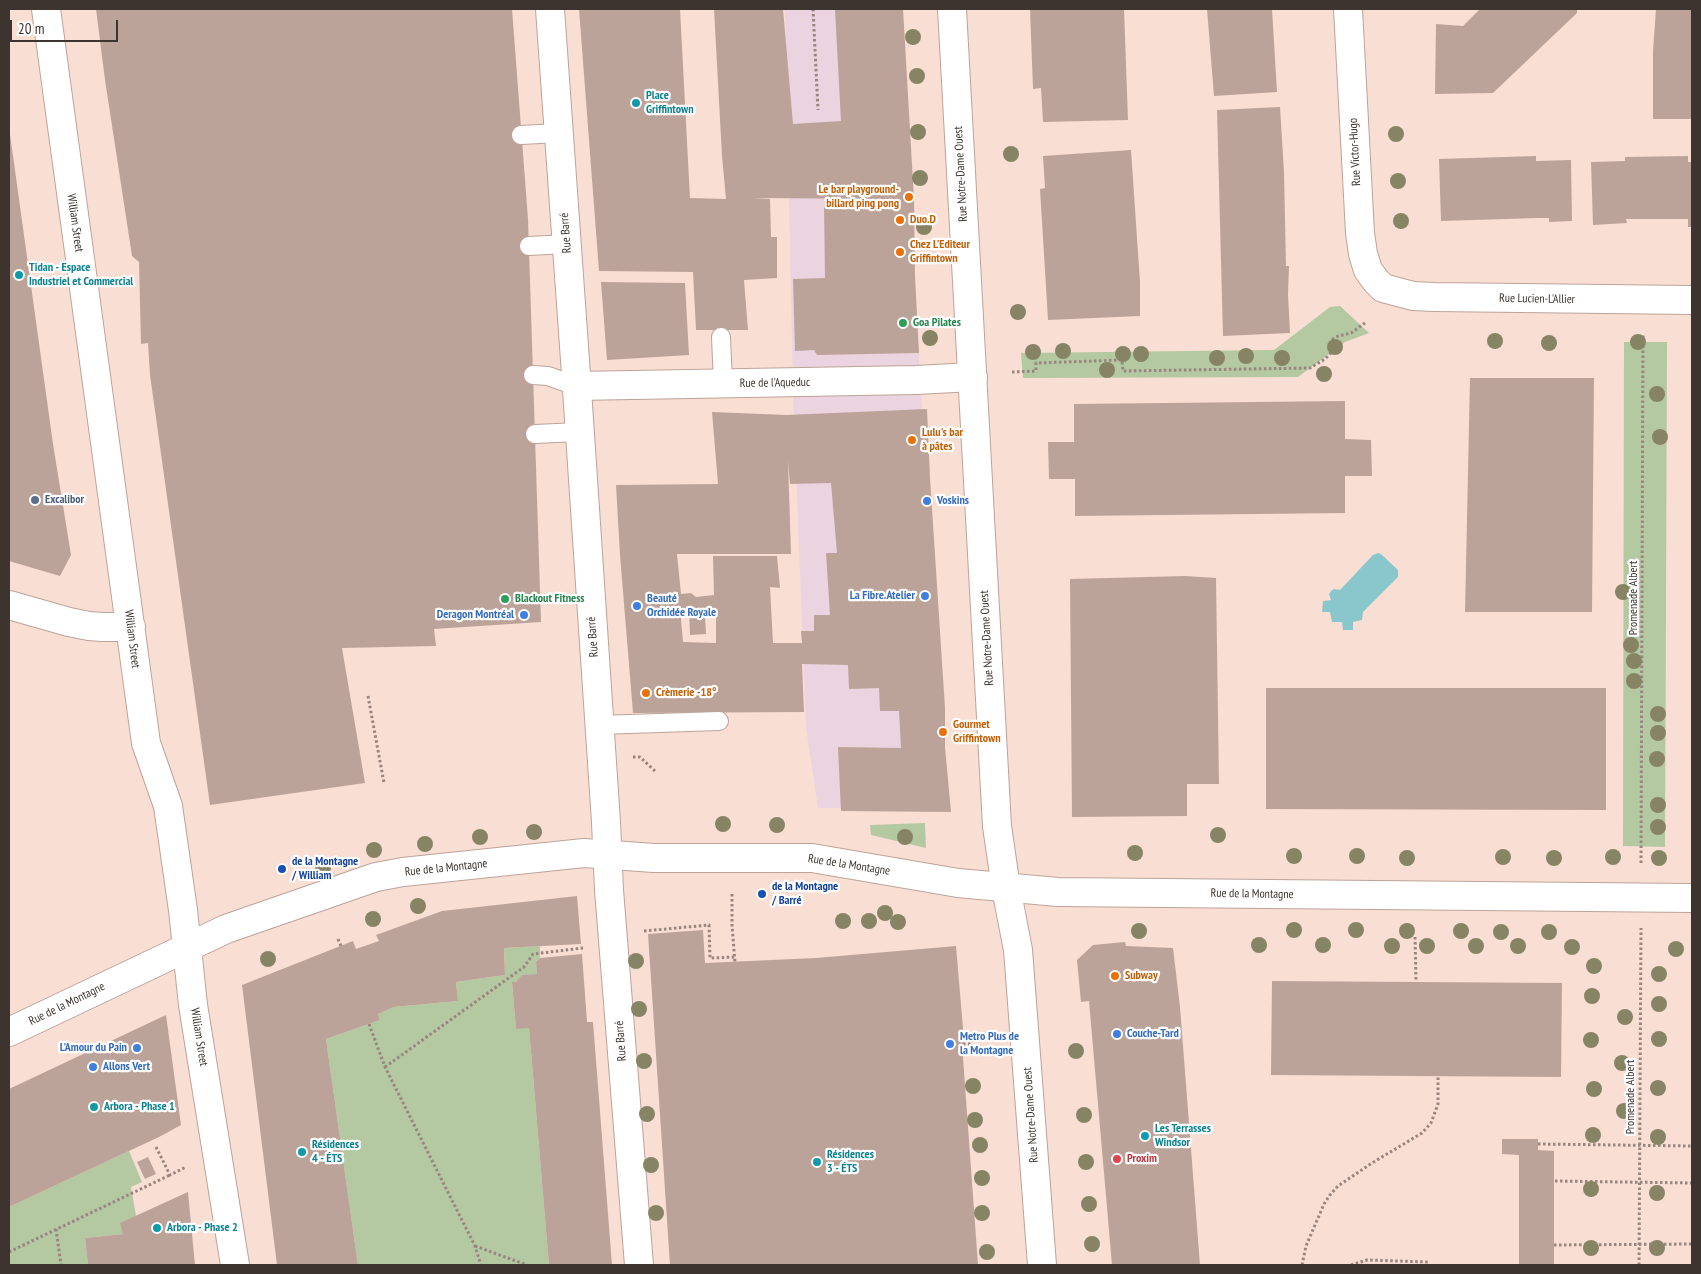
<!DOCTYPE html>
<meta charset="utf-8">
<style>
body{margin:0}
#map{position:relative;width:1701px;height:1274px;overflow:hidden;background:#f9ded4;font-family:"PT Sans Narrow",sans-serif}
canvas{display:block}
.frame{position:absolute;inset:0;border:10px solid #3d332f;pointer-events:none}
.scale{position:absolute;left:10px;top:20px;width:108px;height:22px;box-sizing:border-box;border:2px solid #3d332f;border-top:0;padding-left:6px;font-size:15px;line-height:18px;white-space:nowrap;color:#3d332f;-webkit-text-stroke:4px #fff;paint-order:stroke}
</style>
<div id="map">
<canvas width="1701" height="1274"></canvas>
<div class="frame"></div>
<div class="scale">20 m</div>
</div>
<script>
const g = document.querySelector('canvas').getContext('2d');
g.lineJoin = 'round';
function fillPath(path, color) { g.fillStyle = color; g.fill(path, 'evenodd'); }
const shape = rows => new Path2D(rows.map(r => 'M' + r).join(''));
function trace(path, color, width, dash) { g.strokeStyle = color; g.lineWidth = width; g.lineCap = dash ? 'butt' : 'round'; g.setLineDash(dash || []); g.stroke(path); }
function label(font, color, halo, rows, align = 'center') {
  g.font = font + ' "PT Sans Narrow",sans-serif'; g.lineWidth = 4.5; g.setLineDash([]); g.textBaseline = 'middle'; g.strokeStyle = halo; g.fillStyle = color; for (const [text, x, y, turn = 0] of rows) {
    g.save(); g.translate(x, y); g.rotate((+turn || 0) * Math.PI / 180); g.textAlign = isNaN(turn) ? turn : align; if (halo) g.strokeText(text, 0, 0); g.fillText(text, 0, 0); g.restore();
  }
}
const commercial = shape([
 [785,9,898,9,946,808,818,808,806,727,793,391]
]);
const green = shape([
 [1340,306,1369,333,1345,342,1298,377,1023,378,1021,353,1274,350,1330,307],
 [1624,342,1667,342,1665,847,1623,846],
 [925,823,926,848,871,835,870,825],
 [540,946,540,958,536,962,537,974,512,983,516,1028,529,1028,549,1265,358,1265,326,1039,380,1020,378,1014,394,1007,458,1001,456,982,505,975,504,948],
 [129,1151,142,1182,131,1187,136,1216,123,1234,85,1238,88,1265,9,1265,9,1207]
]);
const water = shape([
 [1378,553,1381,554,1398,570,1398,577,1363,612,1362,620,1353,622,1353,630,1343,630,1342,622,1332,622,1330,612,1322,612,1323,601,1331,600,1329,594,1331,591,1334,589,1340,590,1373,555]
]);
const building = shape([
 [96,9,512,9,528,219,541,622,434,629,436,646,342,648,365,783,210,805,150,375,148,343,141,344,139,262,132,256,105,80],
 [579,9,680,9,690,198,726,199,722,156,714,9,783,9,793,124,841,121,835,9,903,9,914,199,915,276,919,353,817,355,814,350,795,351,793,279,825,278,824,201,889,199,754,198,770,199,771,237,777,237,777,278,744,280,748,330,696,330,693,272,599,271],
 [1030,9,1124,9,1128,120,1043,122,1041,88,1033,89],
 [1207,9,1272,9,1277,92,1214,96],
 [1480,9,1577,9,1577,13,1493,93,1435,94,1436,24,1463,26],
 [1656,9,1692,9,1692,119,1653,119,1653,51],
 [1280,107,1284,172,1286,266,1289,266,1288,294,1290,333,1223,336,1217,110],
 [9,127,53,444,71,555,60,576,9,561],
 [1131,150,1140,282,1140,316,1048,320,1040,189,1045,188,1043,156],
 [1536,156,1536,161,1571,160,1572,221,1549,222,1549,218,1538,218,1441,221,1439,159],
 [1688,156,1688,162,1692,162,1692,227,1688,227,1688,219,1626,219,1627,223,1593,225,1591,162,1625,161,1625,157],
 [601,282,685,283,689,355,607,360],
 [1470,378,1594,378,1592,612,1465,612],
 [1345,401,1345,439,1371,440,1372,476,1345,476,1345,513,1075,516,1075,479,1049,479,1048,442,1074,442,1074,404],
 [927,409,930,478,945,708,945,747,951,812,841,811,838,747,901,748,899,711,880,711,879,688,849,689,848,665,802,664,804,712,633,713,620,555,616,485,718,484,712,412,787,415],
 [788,460,790,484,831,483,837,553,826,553,830,615,814,615,814,631,801,631,802,643,773,643,770,587,780,588,777,556,713,556,714,595,696,597,691,593,681,594,677,554,791,554],
 [680,608,689,608,690,635,706,634,705,617,716,616,716,643,683,642],
 [1185,576,1216,578,1219,784,1187,784,1187,816,1072,817,1070,579],
 [1266,688,1606,688,1606,810,1266,809],
 [577,896,581,944,504,948,505,975,456,982,458,1001,394,1007,378,1014,380,1020,326,1039,358,1265,277,1265,242,985,353,941,356,949,379,941,376,935,442,911],
 [703,930,705,963,816,958,956,946,963,1028,963,1058,978,1265,670,1265,648,934],
 [1125,942,1126,946,1173,948,1180,1007,1200,1265,1112,1265,1089,1001,1081,1002,1077,960,1093,945],
 [582,954,587,1022,593,1022,612,1265,549,1265,529,1028,516,1029,512,982,516,982,522,975,537,974,536,962,540,958],
 [1272,981,1562,983,1561,1077,1271,1075],
 [166,1015,181,1125,159,1137,9,1207,9,1089],
 [1502,1139,1538,1139,1538,1150,1554,1151,1554,1265,1519,1265,1519,1155,1502,1154],
 [148,1157,156,1174,145,1179,137,1162],
 [188,1192,195,1265,88,1265,85,1238,123,1234,120,1223]
]);
const path = shape([
 [813,9,818,110],
 [1012,372,1036,371,1036,363,1122,360,1123,371,1310,368,1325,359,1330,354,1333,339,1338,336,1351,333,1365,323],
 [368,696,384,783],
 [633,757,640,757,655,771],
 [1641,863,1643,334],
 [732,894,732,925,735,963],
 [644,931,709,925,710,958,735,957],
 [1415,937,1416,981],
 [338,939,341,946],
 [369,1024,385,1067,475,1246,481,1265],
 [963,1044,972,1044],
 [385,1067,524,967,533,954,583,948],
 [1538,1144,1692,1146],
 [156,1147,170,1175,186,1167],
 [1555,1181,1692,1183],
 [56,1229,61,1265],
 [1554,1245,1692,1244],
 [475,1246,527,1265],
 [9,1252,170,1175],
 [1302,1265,1306,1246,1324,1204,1330,1195,1338,1186,1372,1163,1422,1133,1431,1123,1438,1104,1438,1077],
 [1351,1265,1367,1260,1428,1262],
 [1639,1265,1641,928]
]);
const service = shape([
 [521,135,558,133],
 [529,246,567,244],
 [721,337,723,383],
 [533,375,548,376,576,386],
 [535,434,579,432],
 [599,725,719,721]
]);
const minor = shape([
 [46,9,146,743,168,806,183,910,193,1005,235,1265],
 [550,9,575,360,606,822,609,890,639,1265],
 [1348,9,1360,233,1363,254,1368,270,1376,281,1383,288,1413,296,1434,297,1692,300],
 [576,386,916,380,973,377],
 [9,605,69,622,89,626,102,627,131,627]
]);
const tertiary = shape([
 [9,1032,226,929,376,877,403,872,584,853,654,858,812,858,958,883,1058,892,1692,898]
]);
const secondary = shape([
 [952,9,997,826,1006,888,1018,950,1042,1265]
]);
const trees = [
 [913,37],
 [917,76],
 [918,132],
 [1396,134],
 [1011,154],
 [920,178],
 [1398,181],
 [1401,221],
 [924,227],
 [1018,312],
 [930,338],
 [1495,341],
 [1638,342],
 [1549,343],
 [1335,347],
 [1063,351],
 [1033,352],
 [1123,354],
 [1141,354],
 [1246,356],
 [1217,358],
 [1282,358],
 [1107,370],
 [1324,374],
 [1657,394],
 [1660,437],
 [1623,592],
 [1631,645],
 [1634,661],
 [1634,681],
 [1658,714],
 [1658,733],
 [1657,759],
 [1658,805],
 [723,824],
 [777,825],
 [1658,827],
 [534,832],
 [1218,835],
 [480,837],
 [905,837],
 [425,844],
 [374,850],
 [1135,853],
 [1294,856],
 [1357,856],
 [1503,857],
 [1613,857],
 [1407,858],
 [1554,858],
 [1659,858],
 [323,868],
 [418,906],
 [885,913],
 [373,919],
 [843,921],
 [869,921],
 [898,922],
 [1294,930],
 [1356,930],
 [1139,931],
 [1407,931],
 [1461,931],
 [1501,932],
 [1549,932],
 [1259,945],
 [1323,945],
 [1392,946],
 [1427,946],
 [1476,946],
 [1518,946],
 [1572,947],
 [1676,949],
 [268,959],
 [636,961],
 [1594,966],
 [1659,974],
 [1592,996],
 [1659,1004],
 [639,1009],
 [1625,1017],
 [1659,1039],
 [1591,1040],
 [1076,1051],
 [644,1061],
 [1622,1063],
 [973,1086],
 [1658,1088],
 [1594,1089],
 [1624,1111],
 [647,1114],
 [1084,1115],
 [975,1120],
 [1593,1135],
 [1658,1137],
 [980,1145],
 [1086,1162],
 [651,1165],
 [982,1178],
 [1591,1189],
 [1657,1193],
 [1089,1204],
 [656,1213],
 [982,1213],
 [1092,1244],
 [1591,1248],
 [1657,1248],
 [987,1252]
];
const markers = [
 [636,103,5,"#0f9aa8"],
 [909,197,5,"#e8710a"],
 [900,220,5,"#e8710a"],
 [900,252,5,"#e8710a"],
 [19,275,5,"#0f9aa8"],
 [903,323,5,"#2e9e5b"],
 [912,440,5,"#e8710a"],
 [35,500,5,"#5c6f8a"],
 [927,501,5,"#3f7fe0"],
 [925,596,5,"#3f7fe0"],
 [505,599,5,"#2e9e5b"],
 [637,606,5,"#3f7fe0"],
 [524,615,5,"#3f7fe0"],
 [646,693,5,"#e8710a"],
 [943,732,5,"#e8710a"],
 [282,869,5,"#1a4fb4"],
 [762,894,5,"#1a4fb4"],
 [1115,976,5,"#e8710a"],
 [1117,1034,5,"#3f7fe0"],
 [950,1044,5,"#3f7fe0"],
 [137,1048,5,"#3f7fe0"],
 [93,1067,5,"#3f7fe0"],
 [94,1107,5,"#0f9aa8"],
 [1145,1136,5,"#0f9aa8"],
 [302,1152,5,"#0f9aa8"],
 [1117,1159,5,"#e0444e"],
 [817,1162,5,"#0f9aa8"],
 [157,1228,5,"#0f9aa8"]
];
const cultureNames = [
 ["Place",646,96],
 ["Griffintown",646,110],
 ["Tidan - Espace",29,268],
 ["Industriel et Commercial",29,282],
 ["Arbora - Phase 1",104,1107],
 ["Les Terrasses",1155,1129],
 ["Windsor",1155,1143],
 ["Résidences",312,1145],
 ["4 - ÉTS",312,1159],
 ["Résidences",827,1155],
 ["3 - ÉTS",827,1169],
 ["Arbora - Phase 2",167,1228]
];
const streetNames = [
 ["Rue Victor-Hugo",1355,152,-93],
 ["Rue Notre-Dame Ouest",961,174,-93],
 ["William Street",75,223,82],
 ["Rue Barré",566,233,-94],
 ["Rue Lucien-L'Allier",1537,299,1],
 ["Rue de l'Aqueduc",775,383,-1],
 ["Promenade Albert",1634,598,-90],
 ["Rue Barré",593,637,-94],
 ["Rue Notre-Dame Ouest",987,638,-93],
 ["William Street",132,639,83],
 ["Rue de la Montagne",849,865,9],
 ["Rue de la Montagne",446,868,-6],
 ["Rue de la Montagne",1252,894,1],
 ["Rue de la Montagne",67,1004,-26],
 ["William Street",199,1037,81],
 ["Rue Barré",621,1041,-94],
 ["Promenade Albert",1631,1097,-90],
 ["Rue Notre-Dame Ouest",1031,1115,-94]
];
const foodNames = [
 ["Le bar playground-",899,190,"right"],
 ["billard ping pong",899,204,"right"],
 ["Duo.D",910,220],
 ["Chez L'Editeur",910,245],
 ["Griffintown",910,259],
 ["Lulu's bar",922,433],
 ["à pâtes",922,447],
 ["Crèmerie -18°",656,693],
 ["Gourmet",953,725],
 ["Griffintown",953,739],
 ["Subway",1125,976]
];
const leisureNames = [
 ["Goa Pilates",913,323],
 ["Blackout Fitness",515,599]
];
const serviceNames = [
 ["Excalibor",45,500]
];
const shopNames = [
 ["Voskins",937,501],
 ["La Fibre.Atelier",915,596,"right"],
 ["Beauté",647,599],
 ["Orchidée Royale",647,613],
 ["Deragon Montréal",514,615,"right"],
 ["Couche-Tard",1127,1034],
 ["Metro Plus de",960,1037],
 ["la Montagne",960,1051],
 ["L'Amour du Pain",127,1048,"right"],
 ["Allons Vert",103,1067]
];
const transitNames = [
 ["de la Montagne",292,862],
 ["/ William",292,876],
 ["de la Montagne",772,887],
 ["/ Barré",772,901]
];
const healthNames = [
 ["Proxim",1127,1159]
];
fillPath(commercial, '#ebd3df');
fillPath(green, '#b4c8a1');
fillPath(water, '#8ac7cd');
fillPath(building, '#bca399');
trace(service, '#bca399', 20);
trace(minor, '#bca399', 30);
trace(tertiary, '#bca399', 30);
trace(secondary, '#bca399', 30);
trace(path, '#97857e', 3, [2.5, 2.5]);
trace(service, '#fff', 18);
trace(minor, '#fff', 28);
trace(tertiary, '#fff', 28);
trace(secondary, '#fff', 28);
g.fillStyle = '#868465';
for (const [x, y] of trees) { g.beginPath(); g.arc(x, y, 8, 0, 2 * Math.PI); g.fill(); }
for (const [x, y, r, color] of markers) { const dot = new Path2D(); dot.arc(x, y, r, 0, 2 * Math.PI); g.fillStyle = color; g.fill(dot); trace(dot, '#fff', 2); }
label('bold 12px', '#0d838f', '#fff', cultureNames, 'left');
label('12px', '#3d332f', '#fff', streetNames);
label('bold 12px', '#c56008', '#fff', foodNames, 'left');
label('bold 12px', '#27864d', '#fff', leisureNames, 'left');
label('bold 12px', '#4e5e75', '#fff', serviceNames, 'left');
label('bold 12px', '#366cbe', '#fff', shopNames, 'left');
label('bold 12px', '#164399', '#fff', transitNames, 'left');
label('bold 12px', '#be3a42', '#fff', healthNames, 'left');
</script>
